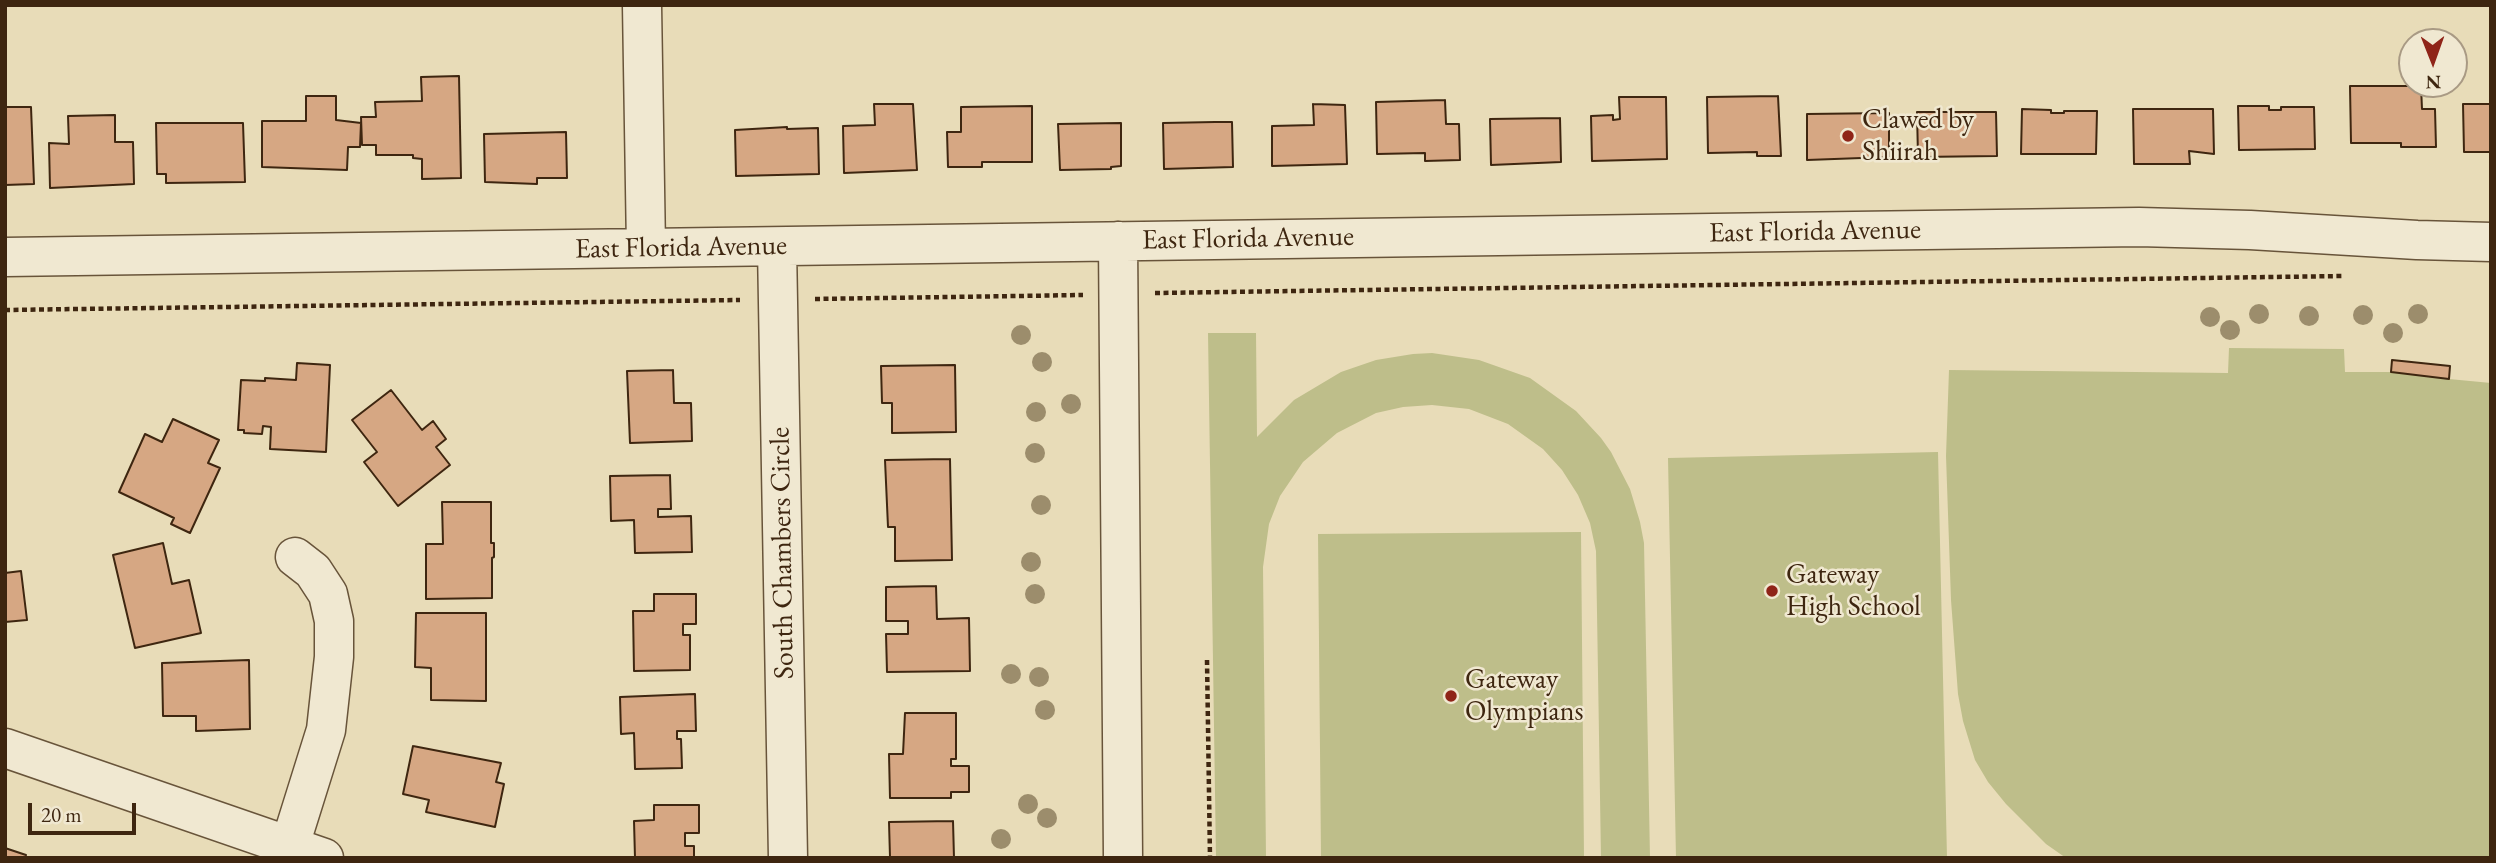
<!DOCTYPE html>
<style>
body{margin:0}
#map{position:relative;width:2496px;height:863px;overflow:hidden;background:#e8dcb8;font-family:"EB Garamond",serif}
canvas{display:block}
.frame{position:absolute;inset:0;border:7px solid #3e2610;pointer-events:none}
.north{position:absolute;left:2398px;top:28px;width:70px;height:70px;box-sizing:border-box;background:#f0e8d1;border:2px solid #a99a84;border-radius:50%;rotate:179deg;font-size:19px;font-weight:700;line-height:28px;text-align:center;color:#3e2610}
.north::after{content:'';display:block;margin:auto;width:24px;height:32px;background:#8f2418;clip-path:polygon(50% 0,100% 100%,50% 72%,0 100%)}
.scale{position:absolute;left:28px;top:803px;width:108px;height:32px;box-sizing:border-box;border:4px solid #3e2610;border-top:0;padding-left:9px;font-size:21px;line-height:24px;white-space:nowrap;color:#3e2610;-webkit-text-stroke:5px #f0e8d1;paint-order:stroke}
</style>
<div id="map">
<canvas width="2496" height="863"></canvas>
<div class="frame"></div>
<div class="north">N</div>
<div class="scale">20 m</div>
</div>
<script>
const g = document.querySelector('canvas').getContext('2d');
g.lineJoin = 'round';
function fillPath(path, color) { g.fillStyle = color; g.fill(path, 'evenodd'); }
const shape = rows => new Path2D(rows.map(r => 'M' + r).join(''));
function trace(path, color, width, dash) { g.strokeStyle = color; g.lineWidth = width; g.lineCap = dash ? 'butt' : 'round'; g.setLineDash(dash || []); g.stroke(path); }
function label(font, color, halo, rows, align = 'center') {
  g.font = font + ' "EB Garamond",serif'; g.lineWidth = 5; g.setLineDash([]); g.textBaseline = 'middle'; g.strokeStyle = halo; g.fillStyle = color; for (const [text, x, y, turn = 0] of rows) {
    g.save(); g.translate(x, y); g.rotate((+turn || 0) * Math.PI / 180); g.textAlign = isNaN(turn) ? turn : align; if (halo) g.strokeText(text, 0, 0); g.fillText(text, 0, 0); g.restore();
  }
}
const green = shape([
 [1208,333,1256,333,1257,437,1294,400,1341,372,1376,360,1413,354,1432,353,1479,360,1530,378,1576,411,1601,438,1611,452,1630,489,1640,522,1644,543,1650,858,1601,858,1596,551,1590,523,1578,495,1562,470,1543,449,1508,424,1469,409,1432,405,1403,407,1376,413,1337,433,1303,462,1280,496,1269,524,1263,567,1266,858,1216,858],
 [2229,348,2344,349,2345,372,2391,372,2392,360,2450,366,2449,379,2491,383,2491,858,2066,858,2046,844,2006,804,1988,782,1975,760,1963,721,1958,694,1951,600,1946,456,1949,370,2228,373],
 [1938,452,1947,858,1676,858,1668,458],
 [1581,532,1584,858,1321,858,1318,534]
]);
const building = shape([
 [459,76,461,178,422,179,422,159,413,158,413,155,376,155,376,145,362,145,361,117,376,117,375,102,422,101,421,77,459,76],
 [2350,86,2421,86,2422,109,2435,109,2436,147,2401,147,2401,143,2351,143,2350,86],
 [306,96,336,96,336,120,361,123,360,147,348,147,347,170,262,167,262,121,306,121,306,96],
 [1778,96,1781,156,1757,156,1757,152,1708,153,1707,97,1778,96],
 [1619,97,1666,97,1667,159,1592,161,1591,116,1613,115,1613,120,1620,119,1619,97],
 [1445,100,1446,124,1459,124,1460,160,1425,161,1425,153,1377,154,1376,102,1445,100],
 [874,104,913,104,917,170,844,173,843,126,875,125,874,104],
 [1313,104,1345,105,1347,164,1272,166,1272,126,1314,125,1313,104],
 [2463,104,2491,104,2491,152,2464,152,2463,104],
 [1032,106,1032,162,982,162,982,167,948,167,947,132,961,132,961,107,1032,106],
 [2238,106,2269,106,2269,110,2281,110,2281,107,2314,107,2315,149,2239,150,2238,106],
 [5,107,31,107,34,184,5,185,5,107],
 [2022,109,2051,110,2051,113,2064,113,2064,111,2097,111,2096,154,2021,154,2022,109],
 [2133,109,2213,109,2214,154,2189,151,2190,164,2134,164,2133,109],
 [1917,112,1996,112,1997,156,1918,157,1917,112],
 [1889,113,1889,157,1807,160,1807,114,1889,113],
 [115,115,115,142,133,142,134,184,50,188,49,143,69,144,68,116,115,115],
 [1560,118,1561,162,1491,165,1490,119,1560,118],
 [1215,122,1232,122,1233,167,1164,169,1163,123,1215,122],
 [156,123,243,123,245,182,166,183,166,174,157,174,156,123],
 [1121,123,1121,166,1111,167,1111,169,1060,170,1058,124,1121,123],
 [787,127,787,129,818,128,819,174,736,176,735,130,787,127],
 [566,132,567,178,537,178,537,184,485,182,484,134,566,132],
 [2392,360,2450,366,2449,379,2391,372,2392,360],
 [297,363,330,365,326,452,270,449,271,427,263,426,262,434,244,433,244,430,238,430,241,380,265,381,265,378,296,380,297,363],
 [955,365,956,432,892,433,892,403,882,403,881,366,955,365],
 [673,370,674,403,691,403,692,441,630,443,627,371,673,370],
 [391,390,422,430,433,421,446,439,436,447,450,465,398,506,364,462,377,452,352,420,391,390],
 [173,419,219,440,208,463,220,468,190,533,171,524,174,518,119,492,145,434,162,442,173,419],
 [950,459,952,560,895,561,895,527,888,527,885,460,950,459],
 [670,475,671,509,658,509,658,517,691,516,692,552,635,553,634,520,611,521,610,476,670,475],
 [442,502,491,502,491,543,494,543,494,557,492,558,492,598,426,599,426,544,443,544,442,502],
 [163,543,172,584,189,580,201,633,135,648,113,555,163,543],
 [21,571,27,620,5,622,5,573,21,571],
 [936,586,937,619,969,618,970,671,887,672,886,634,908,634,908,621,886,621,886,587,936,586],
 [654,594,696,594,696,624,683,624,683,635,690,635,690,670,634,671,633,611,654,611,654,594],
 [416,613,486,613,486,701,431,700,431,668,415,667,416,613],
 [249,660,250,729,196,731,196,716,163,716,162,663,249,660],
 [695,694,696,731,677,731,677,739,681,739,682,768,635,769,634,733,621,734,620,697,695,694],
 [905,713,956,713,956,759,951,759,951,766,969,766,969,792,951,792,951,798,890,798,889,754,903,754,905,713],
 [413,746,501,763,496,782,504,784,495,827,426,812,429,800,403,794,413,746],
 [654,805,699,805,699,833,685,833,685,846,694,846,694,858,635,858,634,821,654,820,654,805],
 [953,821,954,858,890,857,889,822,953,821],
 [5,848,26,855,25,858,5,858,5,848]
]);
const path = shape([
 [1155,293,2343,276],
 [815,299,1083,295],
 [5,310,740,300],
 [1207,660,1210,858]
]);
const minor = shape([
 [642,5,646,248],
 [1118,241,1123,858],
 [777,247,788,858],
 [5,257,2139,227,2250,230,2417,240,2491,242],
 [5,748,324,858],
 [286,858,326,730,334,657,334,621,328,594,313,571,295,557]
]);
const trees = [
 [2259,314],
 [2418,314],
 [2363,315],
 [2309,316],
 [2210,317],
 [2230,330],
 [2393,333],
 [1021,335],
 [1042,362],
 [1071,404],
 [1036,412],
 [1035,453],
 [1041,505],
 [1031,562],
 [1035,594],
 [1011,674],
 [1039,677],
 [1045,710],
 [1028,804],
 [1047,818],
 [1001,839]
];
const markers = [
 [1848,136,7,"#8f2418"],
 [1772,591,7,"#8f2418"],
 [1451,696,7,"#8f2418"]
];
const poiNames = [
 ["Clawed by",1862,120],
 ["Shiirah",1862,152],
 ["Gateway",1786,575],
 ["High School",1786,607],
 ["Gateway",1465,680],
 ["Olympians",1465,712]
];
const streetNames = [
 ["East Florida Avenue",1815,232,-1],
 ["East Florida Avenue",1248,239,-1],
 ["East Florida Avenue",681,248,-1],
 ["South Chambers Circle",783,553,-91]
];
fillPath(green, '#bebe8a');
fillPath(building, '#d6a783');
trace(building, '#3e2610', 2);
trace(minor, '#68543a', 41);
trace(path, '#3e2610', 4.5, [5, 3.5]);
trace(minor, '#f0e8d1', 38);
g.fillStyle = '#9c8d6c';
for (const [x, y] of trees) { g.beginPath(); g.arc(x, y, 10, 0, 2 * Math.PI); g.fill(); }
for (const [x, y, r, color] of markers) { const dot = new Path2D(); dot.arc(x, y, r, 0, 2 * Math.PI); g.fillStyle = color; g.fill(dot); trace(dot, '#f0e8d1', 2.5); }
label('28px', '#3e2610', '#f0e8d1', poiNames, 'left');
label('28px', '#3e2610', '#f0e8d1', streetNames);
</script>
